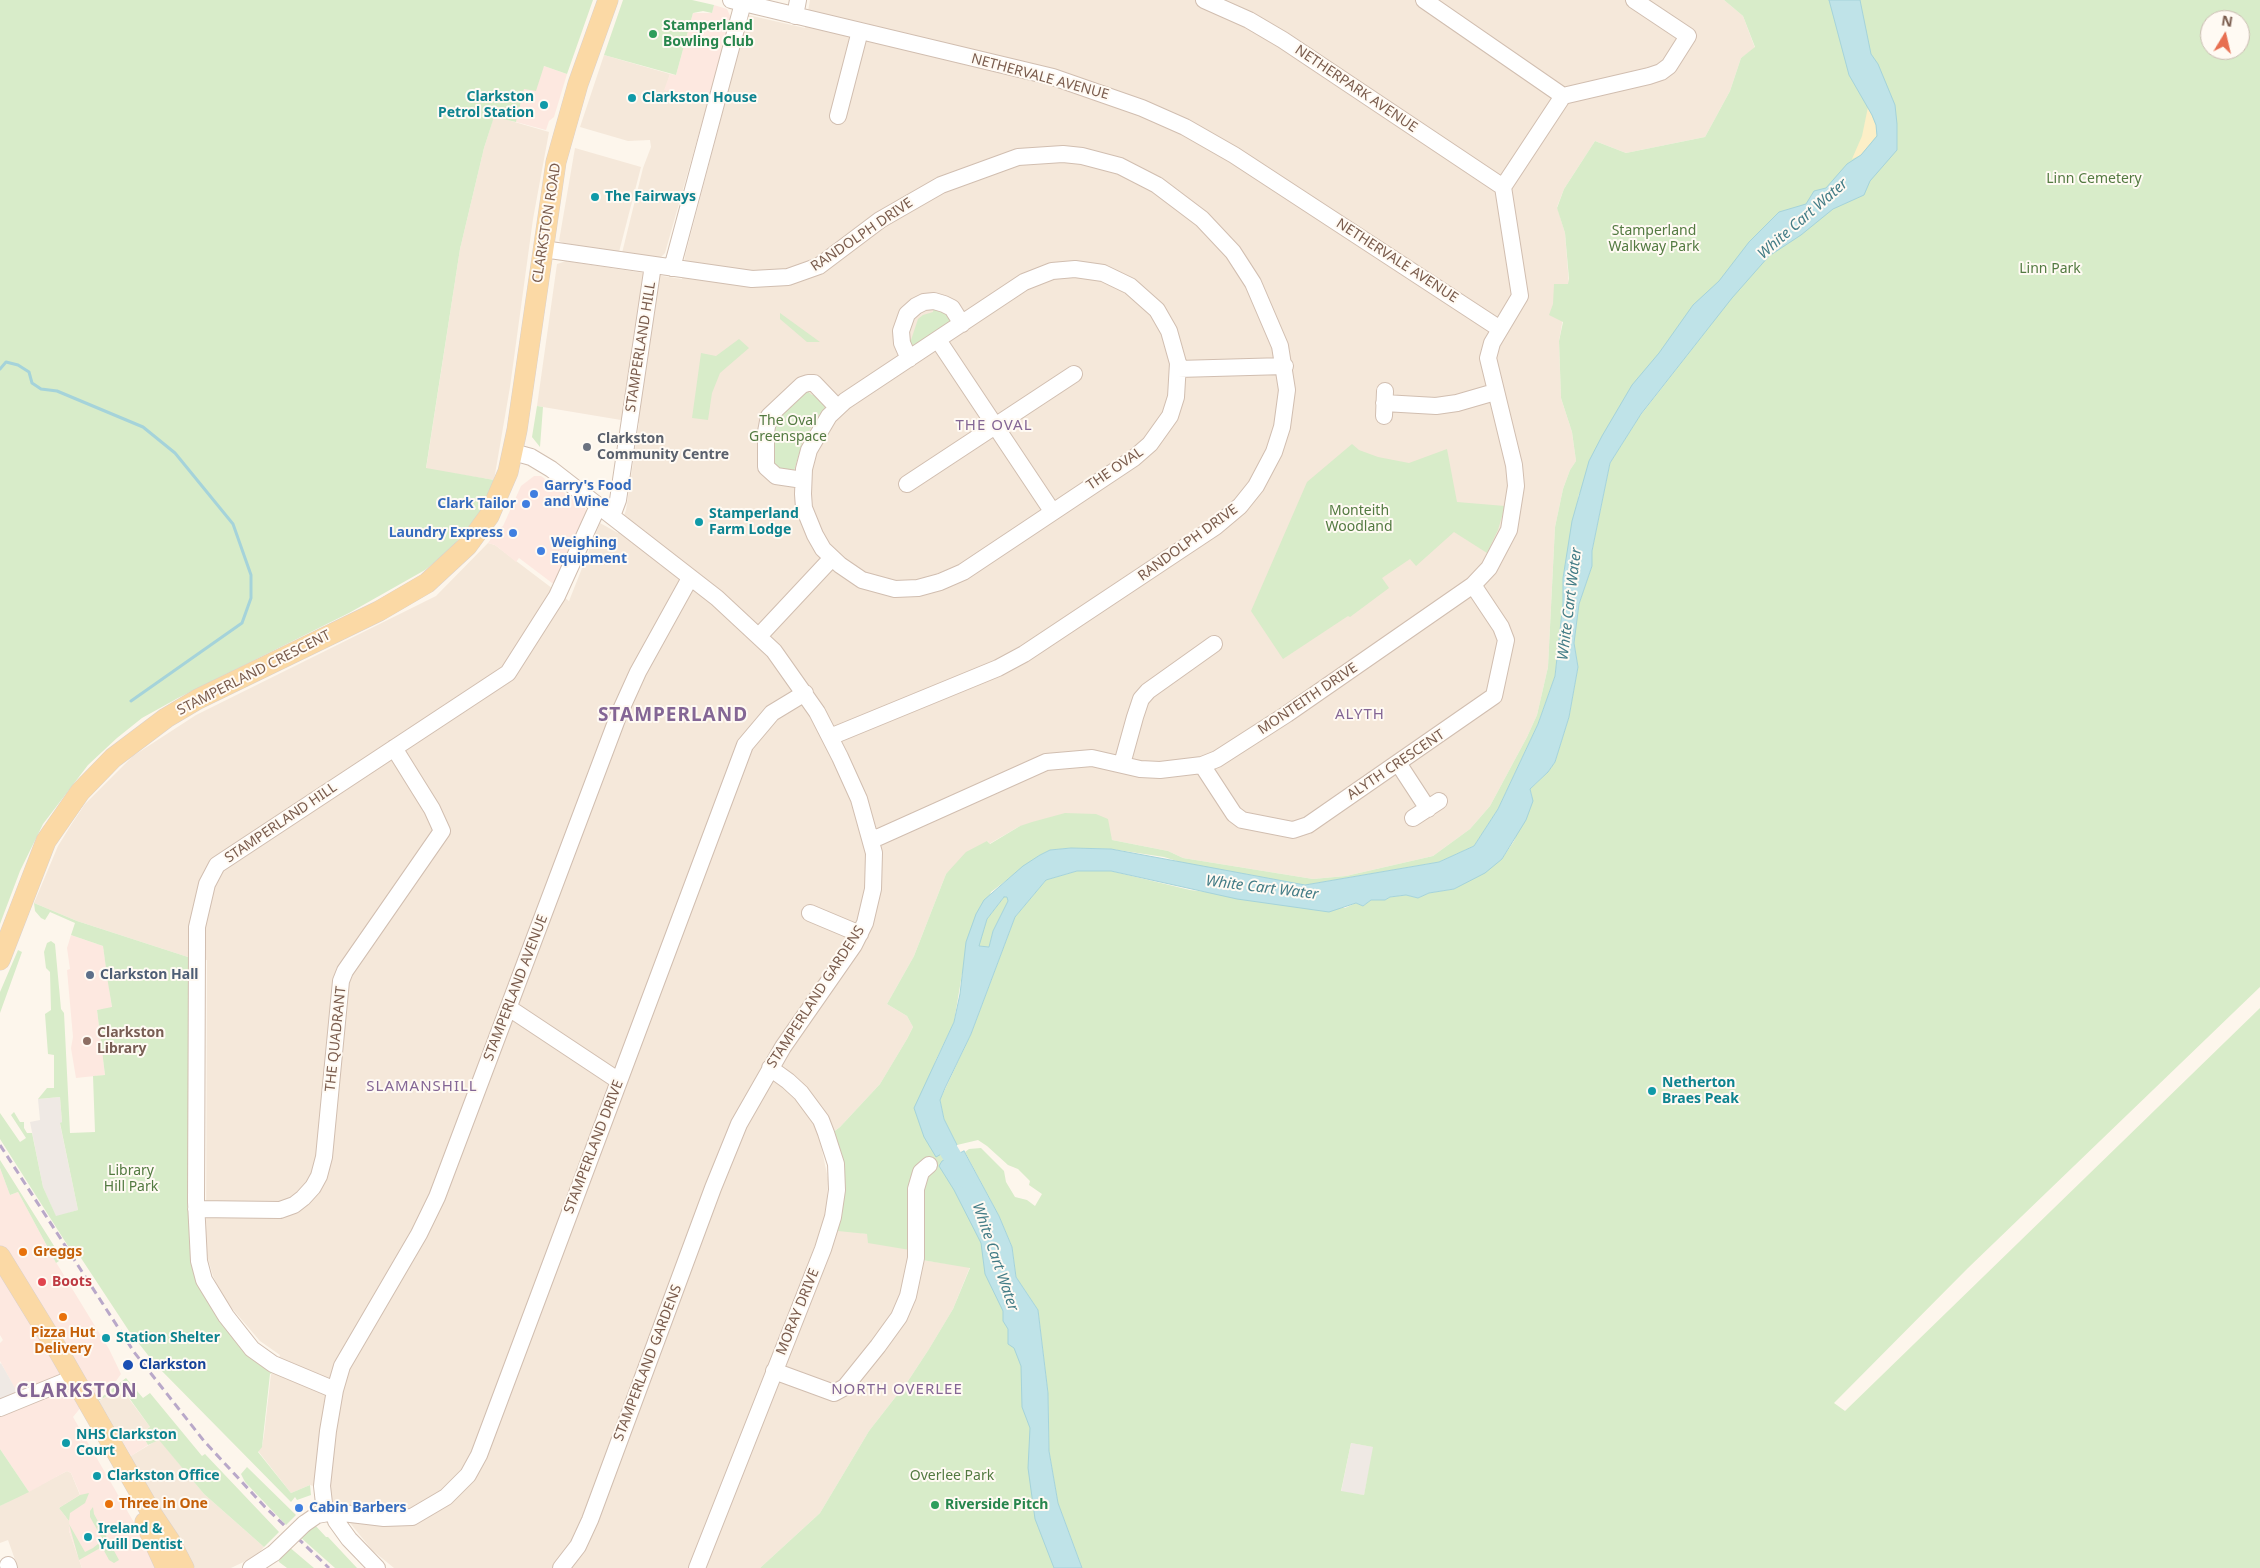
<!DOCTYPE html>
<style>
body{margin:0}
#map{position:relative;width:2260px;height:1568px;overflow:hidden;background:#fdf6ec;font-family:"Noto Sans",sans-serif}
canvas{display:block}
.north{position:absolute;left:2200px;top:10px;width:50px;height:50px;box-sizing:border-box;background:#fffaf3;border:1px solid #cabbb1;border-radius:50%;rotate:9deg;font-size:14px;font-weight:700;line-height:20px;text-align:center;color:#7a5c4d}
.north::after{content:'';display:block;margin:auto;width:18px;height:22px;background:#e76f51;clip-path:polygon(50% 0,100% 100%,50% 72%,0 100%)}
</style>
<div id="map">
<canvas width="2260" height="1568"></canvas>
<div class="north">N</div>
</div>
<script>
const g = document.querySelector('canvas').getContext('2d');
g.lineJoin = 'round';
function fillPath(path, color) { g.fillStyle = color; g.fill(path, 'evenodd'); }
const shape = rows => new Path2D(rows.map(r => 'M' + r).join(''));
function trace(path, color, width, dash) { g.strokeStyle = color; g.lineWidth = width; g.lineCap = dash ? 'butt' : 'round'; g.setLineDash(dash || []); g.stroke(path); }
function label(font, color, halo, rows, align = 'center') {
  g.font = font + ' "Noto Sans",sans-serif'; g.lineWidth = 4; g.setLineDash([]); g.textBaseline = 'middle'; g.strokeStyle = halo; g.fillStyle = color; for (const [text, x, y, turn = 0] of rows) {
    g.save(); g.translate(x, y); g.rotate((+turn || 0) * Math.PI / 180); g.textAlign = isNaN(turn) ? turn : align; if (halo) g.strokeText(text, 0, 0); g.fillText(text, 0, 0); g.restore();
  }
}
const residential = shape([
 [810,0,1724,0,1743,16,1755,48,1741,58,1730,91,1705,137,1626,153,1595,141,1564,189,1557,207,1565,233,1569,284,1559,341,1561,398,1572,432,1576,461,1570,470,1563,489,1555,527,1548,667,1537,715,1527,737,1490,806,1470,829,1433,856,1346,876,1313,879,1183,858,1168,851,1112,840,1110,835,1020,826,989,844,988,841,946,874,914,956,887,1004,907,1016,913,1027,907,1039,880,1084,840,1127,820,1141,828,1179,827,1206,822,1227,867,1234,916,1251,922,1260,970,1267,953,1309,929,1349,908,1381,869,1431,820,1513,760,1568,394,1568,372,1550,333,1502,330,1491,310,1485,291,1493,258,1451,262,1446,264,1435,271,1374,274,1372,280,1355,260,1341,223,1298,213,1276,206,1252,207,960,191,958,77,921,34,903,58,846,71,825,85,804,133,756,196,715,436,596,488,543,495,545,569,601,600,523,618,533,626,510,639,423,537,406,557,264,566,261,682,279,685,256,748,15,805,28],
 [604,55,670,74,665,90,708,101,665,253,660,258,622,253,643,168,651,147,650,140,628,141,580,127],
 [494,116,549,132,533,219,510,387,494,480,426,469,460,249,484,148],
 [575,148,641,167,619,252,563,243,559,241],
 [121,1388,150,1427,123,1442,99,1401],
 [159,1439,204,1494,264,1547,256,1556,231,1568,195,1568,129,1457],
 [67,1471,71,1473,80,1495,59,1508,69,1521,69,1531,82,1568,18,1568,8,1540,0,1543,0,1506]
]);
const commercial = shape([
 [714,5,727,9,731,18,708,101,664,90,670,74,676,75,693,13,712,13],
 [544,66,567,74,554,117,549,121,546,130,516,122,524,89],
 [534,476,541,476,585,508,588,515,557,583,552,583,519,558,516,562,495,545,488,543,498,529,503,526,521,486],
 [71,935,103,946,112,1008,97,1010,105,1075,76,1078,71,1048,73,1037,67,970,70,969,67,948],
 [0,1168,10,1195,18,1192,54,1259,109,1349,121,1374,116,1381,82,1406,73,1417,147,1545,155,1568,82,1568,69,1531,69,1521,59,1508,80,1494,71,1473,67,1471,29,1492,0,1449,0,1411,19,1396,0,1361,0,1343,3,1340,0,1335],
 [141,1433,148,1445,131,1456,123,1442]
]);
const industrial = shape([
 [60,1097,62,1122,60,1124,78,1210,56,1217,43,1187,30,1122,40,1120,38,1099],
 [1,1363,20,1397,0,1404,0,1364],
 [1351,1443,1374,1447,1364,1495,1341,1492]
]);
const green = shape([
 [0,0,593,0,567,74,544,66,536,91,524,89,516,122,494,117,484,148,460,249,426,468,494,480,479,514,450,550,425,570,349,613,178,698,142,718,117,738,88,765,43,824,20,871,0,924],
 [623,0,692,0,714,5,712,13,703,11,693,13,676,75,604,55],
 [1724,0,2260,0,2260,987,1968,1268,1834,1403,1845,1411,2260,1008,2260,1568,1082,1568,1058,1503,1049,1451,1048,1393,1038,1310,1016,1277,1012,1247,999,1216,965,1152,969,1149,981,1148,1004,1171,1006,1182,1015,1197,1027,1200,1035,1206,1042,1194,1029,1185,1030,1181,1018,1169,1008,1165,987,1146,978,1140,957,1145,944,1119,940,1100,971,1034,1015,917,1046,880,1077,871,1111,871,1190,890,1345,908,1356,903,1363,906,1371,900,1385,900,1390,897,1406,895,1418,898,1429,893,1454,889,1502,859,1514,841,1532,796,1530,789,1548,772,1555,762,1569,717,1578,667,1574,643,1579,604,1592,566,1592,551,1610,463,1641,414,1722,311,1579,494,1563,578,1563,603,1555,676,1538,724,1498,809,1474,846,1439,862,1305,885,1183,863,1164,857,1111,849,1071,848,1050,850,1040,855,991,892,962,974,954,1022,935,1062,930,1119,966,1180,1004,1292,1068,1568,760,1568,820,1513,869,1431,908,1381,929,1349,953,1309,970,1268,922,1260,916,1251,868,1243,867,1234,838,1231,842,1197,832,1133,840,1127,880,1084,907,1039,913,1027,907,1016,887,1004,914,956,946,874,966,852,987,841,990,844,1020,826,1032,822,1065,813,1096,814,1108,819,1112,840,1168,851,1183,858,1313,879,1346,876,1433,856,1470,829,1490,806,1527,737,1537,715,1548,667,1555,527,1563,489,1570,470,1576,461,1572,432,1561,398,1559,341,1563,322,1549,315,1553,304,1554,284,1568,284,1569,279,1565,233,1557,208,1564,189,1595,141,1626,153,1705,137,1730,91,1741,58,1755,47,1743,16],
 [2210,20,2240,20,2240,50,2210,50],
 [1351,1443,1373,1447,1364,1495,1341,1491],
 [934,305,941,306,940,312,950,312,954,319,913,347,905,344,911,340,918,319,923,315,933,312],
 [780,313,820,342,807,342,780,319],
 [739,339,749,348,720,373,712,393,708,420,692,418,701,353,716,356],
 [804,388,812,395,819,394,829,405,818,416,802,443,794,471,775,472,769,428],
 [537,406,543,407,540,447,532,437],
 [1352,444,1359,450,1378,457,1409,463,1447,449,1457,502,1505,506,1498,530,1487,553,1454,532,1416,566,1410,559,1382,578,1389,588,1350,617,1348,616,1283,659,1251,611,1307,482],
 [1004,897,1007,897,1008,901,993,931,989,947,978,946,987,919],
 [34,903,77,921,191,958,188,1107,195,1272,274,1372,270,1374,262,1447,258,1452,291,1493,310,1485,311,1495,297,1500,295,1497,291,1502,155,1364,129,1331,79,1255,75,1257,0,1139,0,1113,20,1142,26,1138,11,1115,14,1112,20,1122,24,1122,24,1128,27,1133,32,1133,43,1187,56,1216,78,1210,60,1123,62,1122,60,1097,38,1099,47,1088,54,1088,54,1055,48,1054,45,1014,51,1010,50,972,46,968,44,952,47,943,51,941,55,944,61,1009,64,1013,70,1133,95,1132,93,1076,105,1075,97,1010,112,1007,108,983,103,946,71,935,75,923,50,912,45,920,41,918,35,911],
 [18,950,22,952,0,1013,0,992],
 [0,1160,61,1257,59,1261,56,1263,54,1259,18,1192,10,1195,0,1168],
 [126,1378,143,1398,150,1393,202,1456,205,1454,279,1532,264,1547,204,1494,159,1440,148,1445,141,1433,150,1427,122,1388,98,1401,98,1400],
 [0,1449,29,1492,0,1506],
 [247,1467,296,1515,286,1525,245,1482,241,1474],
 [89,1493,85,1503,70,1513,69,1521,59,1508,80,1495],
 [93,1507,94,1514,119,1560,114,1563,109,1560,102,1547,79,1560,69,1524,85,1552,93,1548,103,1540,90,1517,90,1511],
 [314,1524,326,1537,328,1537,357,1568,335,1568,299,1536],
 [288,1546,314,1568,287,1568,279,1562,278,1557]
]);
const sand = shape([
 [1868,107,1876,125,1877,135,1861,155,1852,159,1862,136]
]);
const water = shape([
 [1829,0,1860,0,1871,54,1878,64,1895,105,1897,124,1897,150,1870,181,1864,195,1833,209,1801,235,1769,256,1732,298,1641,414,1610,463,1592,551,1592,566,1579,604,1574,643,1578,667,1569,717,1555,762,1548,772,1530,789,1533,801,1526,820,1502,859,1485,873,1454,889,1429,893,1418,898,1406,895,1390,897,1385,900,1371,900,1363,906,1356,903,1329,912,1237,899,1111,871,1077,871,1046,880,1015,917,971,1034,945,1088,940,1100,944,1119,957,1145,936,1157,924,1137,914,1108,954,1022,960,994,966,942,976,914,984,900,1023,866,1040,855,1050,850,1071,848,1111,849,1305,885,1439,862,1474,846,1498,809,1538,724,1555,676,1563,603,1563,578,1572,521,1589,461,1602,436,1632,385,1659,353,1693,305,1719,281,1749,242,1779,212,1806,204,1814,191,1826,188,1847,164,1861,155,1877,136,1876,125,1872,115,1849,75,1829,0],
 [1004,897,1007,897,1008,901,993,931,989,947,979,946,987,919,1004,897],
 [964,1151,999,1216,1012,1247,1016,1277,1038,1310,1048,1393,1049,1451,1058,1503,1082,1568,1054,1568,1035,1519,1028,1468,1030,1428,1022,1407,1021,1366,1014,1348,1008,1344,1008,1329,1003,1321,1003,1311,985,1274,981,1243,954,1190,939,1166,942,1161,964,1151]
]);
const stream = shape([
 [0,369,6,362,18,365,29,372,32,383,41,389,57,391,143,427,175,453,233,524,251,575,251,598,242,623,131,701]
]);
const river = shape([
 [936,1129,965,1178]
]);
const minor = shape([
 [731,0,1053,77,1142,108,1185,127,1234,155,1500,329],
 [1204,0,1249,20,1283,40,1503,187],
 [1424,0,1563,96],
 [795,16,798,0],
 [838,116,860,31],
 [543,249,752,279,788,277,819,266,880,220,941,185,1018,157,1063,154,1082,156,1120,166,1157,185,1202,219,1233,252,1253,283,1280,346,1287,390,1282,427,1274,452,1256,486,1240,506,1215,527,1024,654,998,668,830,737],
 [672,268,743,3],
 [1075,269,1103,273,1130,286,1157,310,1169,331,1178,363,1176,397,1170,416,1150,444,1134,458,963,572,940,582,918,588,895,589,862,580,840,565,823,549,815,535,804,508,803,494,804,469,809,450,829,416,845,401,1024,282,1052,271,1075,269],
 [938,340,1052,511],
 [909,359,902,343,901,331,907,314,916,306,924,302,934,301,944,304,952,308,962,324],
 [1178,369,1285,366],
 [1384,403,1436,406,1457,403,1495,392],
 [1384,416,1385,391],
 [513,452,531,457,551,469,717,598,774,651,817,712,840,757,859,799,874,853,873,889,865,923,854,945,783,1047,739,1124,713,1188,590,1520,578,1546,561,1568],
 [803,480,776,476,766,467,766,432,769,416,802,385,808,383,814,383,837,407],
 [907,484,1074,374],
 [612,516,618,500,653,265],
 [760,635,832,558],
 [1398,763,1428,809],
 [1122,764,1135,717,1141,699,1148,691,1214,644],
 [1202,765,1234,814,1242,820,1293,830,1308,825,1494,696,1506,640,1501,627,1473,585],
 [1413,818,1439,801],
 [871,838,879,837,1046,762,1092,758,1140,769,1160,770,1202,765,1217,759,1287,714,1473,585,1489,568,1509,530,1516,486,1514,465,1488,358,1492,343,1520,296,1503,187,1563,96,1649,76,1661,72,1669,66,1688,36,1634,0],
 [810,913,860,934],
 [509,1008,619,1081],
 [196,1209,280,1210,294,1205,303,1198,313,1187,319,1176,324,1157,341,981,345,971,442,831,432,809,394,748],
 [774,1371,834,1393,845,1387,878,1346,899,1317,908,1296,916,1258,916,1189,921,1172,929,1165],
 [335,1390,273,1364,252,1349,226,1316,204,1280,199,1261,196,1202,197,943,197,927,207,884,217,865,508,673,557,596,598,506],
 [0,1408,66,1381],
 [325,1512,322,1486,328,1431,335,1390,342,1366,419,1234,437,1197,619,714,638,672,690,578],
 [334,1512,336,1521,349,1539,377,1568],
 [304,1524,317,1515,334,1512,384,1518,412,1517,446,1497,468,1475,479,1455,745,745,772,713,805,693],
 [8,1565,9,1568],
 [251,1568,274,1553],
 [697,1568,823,1249,833,1217,837,1190,836,1164,826,1133,821,1120,801,1093,788,1081,770,1068]
]);
const major = shape([
 [0,960,46,841,80,792,113,758,166,718,198,699,379,611,427,583,467,546,489,516,508,472,517,430,556,162,578,84,608,0],
 [0,1256,59,1352,152,1514,170,1541,184,1568],
 [145,1522,166,1568]
]);
const rail = shape([
 [0,1145,134,1352,204,1441,265,1507,329,1568]
]);
const minorBridge = shape([
 [274,1553,304,1524]
]);
const markers = [
 [653,34,5,"#2e9e5b"],
 [632,98,5,"#0f9aa8"],
 [544,105,5,"#0f9aa8"],
 [595,197,5,"#0f9aa8"],
 [587,447,5,"#6b7280"],
 [534,494,5,"#3f7fe0"],
 [526,504,5,"#3f7fe0"],
 [699,522,5,"#0f9aa8"],
 [513,533,5,"#3f7fe0"],
 [541,551,5,"#3f7fe0"],
 [90,975,5,"#5c6f8a"],
 [87,1041,5,"#8d6e63"],
 [1652,1091,5,"#0f9aa8"],
 [23,1252,5,"#e8710a"],
 [42,1282,5,"#e0444e"],
 [63,1317,5,"#e8710a"],
 [106,1338,5,"#0f9aa8"],
 [128,1365,6,"#1a4fb4"],
 [66,1443,5,"#0f9aa8"],
 [97,1476,5,"#0f9aa8"],
 [109,1504,5,"#e8710a"],
 [935,1505,5,"#2e9e5b"],
 [299,1508,5,"#3f7fe0"],
 [88,1537,5,"#0f9aa8"]
];
const leisureNames = [
 ["Stamperland",663,26],
 ["Bowling Club",663,42],
 ["Riverside Pitch",945,1505]
];
const streetNames = [
 ["NETHERVALE AVENUE",1040,77,15],
 ["NETHERPARK AVENUE",1356,89,34],
 ["CLARKSTON ROAD",547,223,-81],
 ["RANDOLPH DRIVE",862,235,-34],
 ["NETHERVALE AVENUE",1397,261,33],
 ["STAMPERLAND HILL",641,347,-81],
 ["THE OVAL",1115,469,-34],
 ["RANDOLPH DRIVE",1188,543,-36],
 ["STAMPERLAND CRESCENT",254,673,-27],
 ["MONTEITH DRIVE",1308,699,-34],
 ["ALYTH CRESCENT",1396,765,-34],
 ["STAMPERLAND HILL",281,823,-34],
 ["STAMPERLAND AVENUE",516,988,-69],
 ["STAMPERLAND GARDENS",816,997,-57],
 ["THE QUADRANT",336,1039,-84],
 ["STAMPERLAND DRIVE",594,1147,-69],
 ["MORAY DRIVE",798,1312,-68],
 ["STAMPERLAND GARDENS",648,1363,-69]
];
const cultureNames = [
 ["Clarkston",534,97,"right"],
 ["Petrol Station",534,113,"right"],
 ["Clarkston House",642,98],
 ["The Fairways",605,197],
 ["Stamperland",709,514],
 ["Farm Lodge",709,530],
 ["Netherton",1662,1083],
 ["Braes Peak",1662,1099],
 ["Station Shelter",116,1338],
 ["NHS Clarkston",76,1435],
 ["Court",76,1451],
 ["Clarkston Office",107,1476],
 ["Ireland &",98,1529],
 ["Yuill Dentist",98,1545]
];
const parkNames = [
 ["Linn Cemetery",2094,179],
 ["Stamperland",1654,231],
 ["Walkway Park",1654,247],
 ["Linn Park",2050,269],
 ["The Oval",788,421],
 ["Greenspace",788,437],
 ["Monteith",1359,511],
 ["Woodland",1359,527],
 ["Library",131,1171],
 ["Hill Park",131,1187],
 ["Overlee Park",952,1476]
];
const worshipNames = [
 ["Clarkston",597,439],
 ["Community Centre",597,455]
];
const shopNames = [
 ["Garry's Food",544,486],
 ["and Wine",544,502],
 ["Clark Tailor",516,504,"right"],
 ["Laundry Express",503,533,"right"],
 ["Weighing",551,543],
 ["Equipment",551,559],
 ["Cabin Barbers",309,1508]
];
const serviceNames = [
 ["Clarkston Hall",100,975]
];
const educationNames = [
 ["Clarkston",97,1033],
 ["Library",97,1049]
];
const foodNames = [
 ["Greggs",33,1252],
 ["Pizza Hut",63,1333,"center"],
 ["Delivery",63,1349,"center"],
 ["Three in One",119,1504]
];
const healthNames = [
 ["Boots",52,1282]
];
const transitNames = [
 ["Clarkston",139,1365]
];
const waterNames = [
 ["White Cart Water",1803,219,-41],
 ["White Cart Water",1570,604,-83],
 ["White Cart Water",1262,888,7],
 ["White Cart Water",995,1257,71]
];
const neighbourhoodNames = [
 ["THE OVAL",994,426],
 ["ALYTH",1360,715],
 ["SLAMANSHILL",422,1087],
 ["NORTH OVERLEE",897,1390]
];
const districtNames = [
 ["STAMPERLAND",673,716],
 ["CLARKSTON",77,1392]
];
fillPath(residential, '#f5e8da');
fillPath(commercial, '#fde8e0');
fillPath(industrial, '#efe9e4');
fillPath(green, '#d8ecc9');
fillPath(sand, '#fcefc7');
fillPath(water, '#bfe3e8');
trace(water, '#a5d3da', 1);
trace(stream, '#a5d3da', 3);
trace(river, '#bfe3e8', 19);
trace(minor, '#d1beb0', 18);
trace(major, '#dad1cd', 21);
trace(minor, '#fff', 16);
trace(major, '#fbd9a5', 20);
trace(rail, '#b9a8c9', 3, [8, 5]);
trace(minorBridge, '#d1beb0', 18, []);
trace(minorBridge, '#fff', 16);
for (const [x, y, r, color] of markers) { const dot = new Path2D(); dot.arc(x, y, r, 0, 2 * Math.PI); g.fillStyle = color; g.fill(dot); trace(dot, '#fffaf3', 2); }
label('bold 14px', '#27864d', '#fffaf3', leisureNames, 'left');
label('14px', '#7a5c4d', '#fffaf3', streetNames);
label('bold 14px', '#0d838f', '#fffaf3', cultureNames, 'left');
label('14px', '#537a41', '#fffaf3', parkNames);
label('bold 14px', '#5b616d', '#fffaf3', worshipNames, 'left');
label('bold 14px', '#366cbe', '#fffaf3', shopNames, 'left');
label('bold 14px', '#4e5e75', '#fffaf3', serviceNames, 'left');
label('bold 14px', '#785e54', '#fffaf3', educationNames, 'left');
label('bold 14px', '#c56008', '#fffaf3', foodNames, 'left');
label('bold 14px', '#be3a42', '#fffaf3', healthNames, 'left');
label('bold 14px', '#164399', '#fffaf3', transitNames, 'left');
label('italic 15px', '#437c86', '#fffaf3', waterNames);
g.letterSpacing = '1px';
label('15px', '#846695', '#fffaf3', neighbourhoodNames);
g.letterSpacing = '0px';
g.letterSpacing = '1px';
label('bold 19px', '#846695', '#fffaf3', districtNames);
g.letterSpacing = '0px';
</script>
